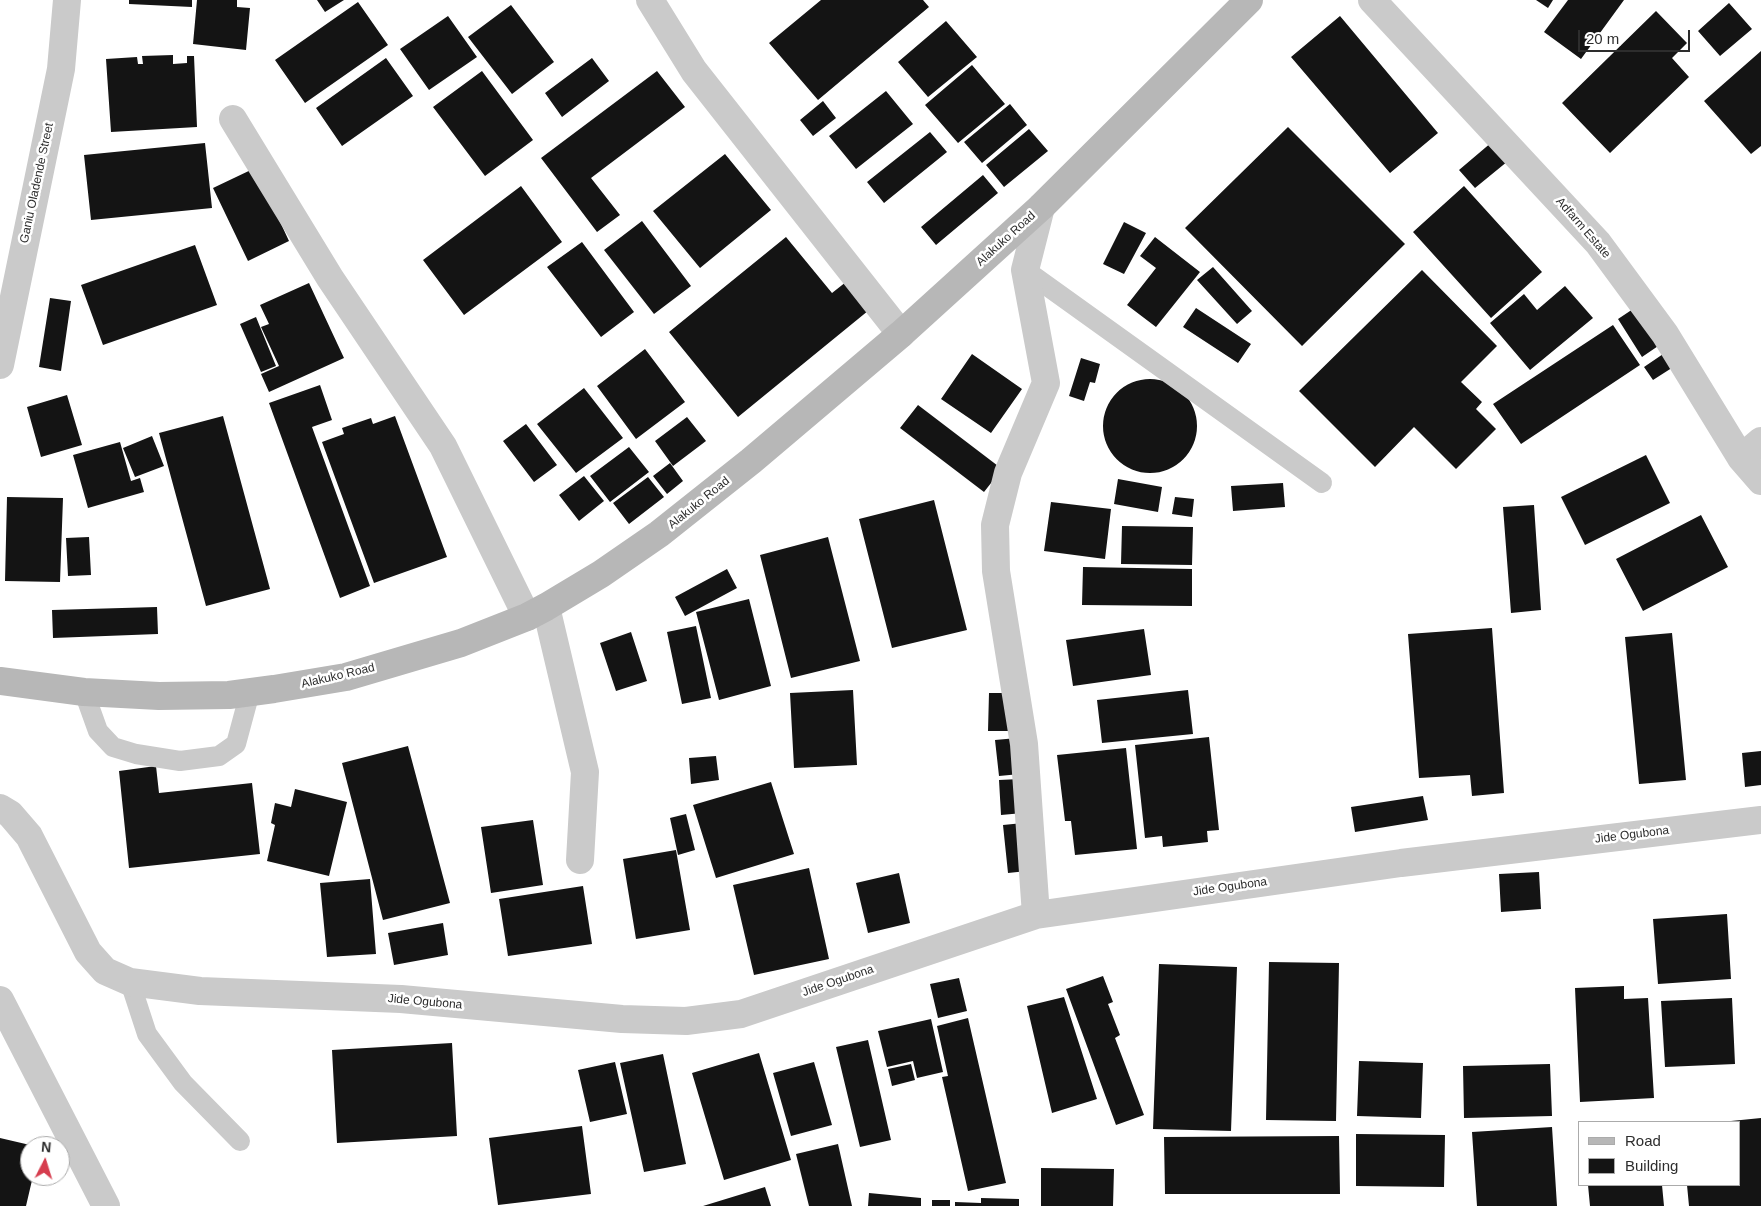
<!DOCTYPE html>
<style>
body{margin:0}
#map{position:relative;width:1761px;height:1206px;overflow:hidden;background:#fff;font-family:Arial,sans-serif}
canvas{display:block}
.legend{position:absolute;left:1578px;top:1121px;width:162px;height:65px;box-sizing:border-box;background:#fff;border:1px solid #ababab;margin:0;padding:6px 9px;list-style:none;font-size:15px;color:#2d2d2d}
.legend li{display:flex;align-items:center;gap:10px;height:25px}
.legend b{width:25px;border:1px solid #ababab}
.north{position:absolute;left:20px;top:1136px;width:50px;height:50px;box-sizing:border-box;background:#fff;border:1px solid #ababab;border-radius:50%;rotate:5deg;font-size:14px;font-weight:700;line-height:20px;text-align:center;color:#2d2d2d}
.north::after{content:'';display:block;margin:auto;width:18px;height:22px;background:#d63d4e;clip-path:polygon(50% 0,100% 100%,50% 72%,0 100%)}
.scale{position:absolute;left:1578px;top:30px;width:112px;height:22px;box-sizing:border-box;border:2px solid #2d2d2d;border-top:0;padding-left:6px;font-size:15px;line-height:18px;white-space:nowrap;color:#2d2d2d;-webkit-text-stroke:4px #fff;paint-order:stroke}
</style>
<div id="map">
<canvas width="1761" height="1206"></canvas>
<ul class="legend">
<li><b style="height:6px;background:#b7b7b7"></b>Road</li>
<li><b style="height:14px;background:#141414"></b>Building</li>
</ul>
<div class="north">N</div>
<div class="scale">20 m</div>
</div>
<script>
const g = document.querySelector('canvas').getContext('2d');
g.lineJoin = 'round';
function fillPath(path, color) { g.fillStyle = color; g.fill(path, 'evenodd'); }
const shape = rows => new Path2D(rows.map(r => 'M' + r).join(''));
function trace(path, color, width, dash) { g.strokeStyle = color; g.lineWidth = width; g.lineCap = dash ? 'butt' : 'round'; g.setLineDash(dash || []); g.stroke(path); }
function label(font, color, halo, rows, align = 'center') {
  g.font = font + ' Arial,sans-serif'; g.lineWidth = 5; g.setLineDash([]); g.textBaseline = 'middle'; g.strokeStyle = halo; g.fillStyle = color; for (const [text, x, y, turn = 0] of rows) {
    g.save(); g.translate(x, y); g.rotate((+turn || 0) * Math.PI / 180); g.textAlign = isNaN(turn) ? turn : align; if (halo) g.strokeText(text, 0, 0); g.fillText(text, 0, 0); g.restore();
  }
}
const building = shape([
 [129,0,192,0,192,7,129,4],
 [197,0,237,0,237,7,250,8,246,50,193,44],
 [317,0,344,0,325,12],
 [821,0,923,0,929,7,818,100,769,43],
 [1536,0,1553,0,1548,8],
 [1568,0,1624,0,1581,59,1544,32],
 [358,2,388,45,305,103,275,60],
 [1729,3,1752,29,1720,56,1698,31],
 [511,5,554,62,512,94,468,37],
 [1656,11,1687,43,1672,58,1689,77,1610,153,1562,103],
 [448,16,477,57,429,90,400,49],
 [1340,16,1438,133,1390,173,1291,57],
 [946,21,977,57,928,97,898,62],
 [1761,51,1761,146,1751,154,1704,101],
 [173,55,173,64,187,63,187,56,194,56,197,127,111,132,106,59,137,57,138,64,143,64,142,56],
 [386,58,413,96,342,146,316,108],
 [592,58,609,81,562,117,545,93],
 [972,65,1005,104,958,143,925,105],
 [482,71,533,140,485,176,433,107],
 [657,71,685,107,591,178,620,215,597,232,541,158],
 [886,91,913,124,856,169,829,136],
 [823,101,836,118,813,136,800,120],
 [1010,104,1027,125,982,163,964,142],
 [1288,127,1405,244,1302,346,1185,228],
 [1029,129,1048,151,1004,187,986,165],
 [930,132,947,152,884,203,867,182],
 [1492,142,1508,161,1475,188,1459,170],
 [205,143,212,208,91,220,84,155],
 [725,154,771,210,700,268,653,211],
 [255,168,289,241,248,261,213,188],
 [983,175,998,193,936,245,921,227],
 [521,186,562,242,464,315,423,260],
 [1464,186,1542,272,1491,318,1413,232],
 [642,221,691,286,654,314,604,250],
 [1124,222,1146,233,1124,274,1103,264],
 [786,237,832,293,851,278,874,306,738,417,669,332],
 [1155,237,1200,272,1156,327,1127,305,1156,268,1140,256],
 [582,242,634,312,601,337,547,267],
 [195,245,217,305,103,345,81,285],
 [1213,267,1252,311,1237,324,1197,280],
 [1422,270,1497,346,1461,382,1482,402,1476,409,1496,429,1456,469,1414,427,1375,467,1299,391],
 [309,283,344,358,269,392,261,374,279,366,261,327,269,324,260,305],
 [1565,286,1593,318,1530,370,1490,323,1524,294,1537,310],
 [50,298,71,301,61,371,39,367],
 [1639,305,1664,342,1642,357,1618,319],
 [1196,308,1251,344,1238,363,1183,327],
 [256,317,276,366,261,372,240,324],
 [1613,325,1640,365,1521,444,1493,404],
 [645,349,685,402,636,439,597,386],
 [1669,350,1678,364,1653,380,1644,367],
 [972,354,1022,389,991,433,941,399],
 [1081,358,1100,364,1095,383,1090,382,1084,401,1069,396],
 '1103 426a47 47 0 1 1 94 0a47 47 0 1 1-94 0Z',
 [320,385,332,420,312,427,370,586,340,598,269,403],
 [584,388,623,438,576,473,537,424],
 [67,395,82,445,41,457,27,407],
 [918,405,1002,469,984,492,900,428],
 [223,416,270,589,206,606,159,433],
 [395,416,447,557,374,583,322,442,344,434,342,428,371,418,373,424],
 [687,417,706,441,673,466,655,441],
 [526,424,557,465,534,482,503,441],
 [152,436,164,466,135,477,123,448],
 [120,442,131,481,140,478,144,492,88,508,73,455],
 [629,447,649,472,610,502,590,476],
 [1646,455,1670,503,1585,545,1561,497],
 [670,463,683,481,667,494,653,476],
 [584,476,604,501,579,521,559,495],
 [648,477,664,497,629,524,613,503],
 [1118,479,1162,487,1158,512,1114,504],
 [1283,483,1285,507,1233,511,1231,486],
 [7,497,63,498,60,582,5,581],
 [1175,497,1194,499,1192,517,1172,514],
 [934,500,967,630,892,648,859,519],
 [1051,502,1111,509,1105,559,1044,551],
 [1534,505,1541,610,1511,613,1503,507],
 [1701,515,1728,567,1643,611,1616,559],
 [1122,526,1193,527,1192,565,1121,564],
 [89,537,91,575,68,576,66,538],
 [828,537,860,661,791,678,760,555],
 [1083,567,1192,569,1192,606,1082,605],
 [727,569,737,588,685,616,675,597],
 [749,599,771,686,719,700,696,612],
 [157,607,158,634,53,638,52,610],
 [696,626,711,698,682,704,667,632],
 [1492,628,1504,793,1472,796,1470,775,1419,778,1408,634],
 [1144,629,1151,675,1073,686,1066,640],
 [631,632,647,681,616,691,600,643],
 [1672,633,1686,780,1639,784,1625,637],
 [853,690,857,765,794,768,790,693],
 [1188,690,1193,734,1102,743,1097,700],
 [989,693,1013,693,1012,731,988,731],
 [1209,737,1219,830,1207,831,1208,842,1163,847,1162,836,1145,838,1135,745],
 [1017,738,1020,774,999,776,995,740],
 [408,746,450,903,383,920,342,763],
 [1126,748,1137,849,1075,855,1071,821,1065,821,1057,755],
 [1761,751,1761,785,1745,787,1742,753],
 [716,756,719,780,691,784,689,758],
 [156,766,159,793,252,783,260,854,129,868,119,771],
 [1020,779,1023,813,1001,815,999,780],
 [771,782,794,854,716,878,693,805],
 [295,789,347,802,329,876,267,861,275,825,271,823,275,803,291,807],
 [1423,796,1428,820,1355,832,1351,807],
 [686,814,695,850,678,855,670,818],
 [533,820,543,885,491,893,481,827],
 [1023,823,1027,871,1008,873,1003,825],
 [676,850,690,930,636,939,623,859],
 [809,868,829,959,754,975,733,885],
 [1539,872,1541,909,1501,912,1499,874],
 [899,873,910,923,868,933,856,883],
 [370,879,376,954,327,957,320,883],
 [583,886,592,944,508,956,499,899],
 [1727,914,1731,979,1658,984,1653,919],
 [443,923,448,955,394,965,388,933],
 [1269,962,1339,963,1336,1121,1266,1120],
 [1159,964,1237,967,1231,1131,1153,1129],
 [1103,976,1113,1002,1108,1004,1120,1035,1115,1038,1144,1115,1116,1125,1066,989],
 [959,978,967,1011,938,1018,930,984],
 [1624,986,1624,999,1648,998,1654,1098,1580,1102,1575,988],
 [1064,997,1097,1099,1052,1113,1027,1006],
 [1732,998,1735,1064,1665,1067,1661,1001],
 [968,1018,1006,1183,968,1191,942,1077,948,1076,937,1026],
 [931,1019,943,1072,917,1078,913,1061,887,1067,878,1031],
 [868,1040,891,1140,860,1147,836,1047],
 [452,1043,457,1136,337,1143,332,1050],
 [759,1053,791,1160,724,1180,692,1073],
 [663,1054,686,1164,644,1172,620,1063],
 [1359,1061,1423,1063,1421,1118,1357,1116],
 [615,1062,627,1114,590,1122,578,1070],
 [814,1062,832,1125,791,1136,773,1073],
 [911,1064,915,1080,892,1086,888,1069],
 [1550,1064,1552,1116,1464,1118,1463,1066],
 [1761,1118,1761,1206,1689,1206,1687,1185,1740,1185,1740,1122,1731,1122,1731,1121],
 [582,1126,591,1194,498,1205,489,1138],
 [1552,1127,1557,1206,1477,1206,1472,1132],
 [1356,1134,1445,1135,1444,1187,1356,1186],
 [1339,1136,1340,1194,1165,1194,1164,1137],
 [0,1138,30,1145,30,1176,33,1176,26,1206,0,1206],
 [838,1144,852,1206,809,1206,796,1154],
 [1041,1168,1114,1169,1113,1206,1041,1206],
 [1588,1185,1662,1185,1664,1206,1590,1206],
 [765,1187,771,1206,703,1206],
 [869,1193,921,1198,921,1206,868,1206],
 [981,1198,1019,1199,1019,1206,955,1206,955,1202,981,1203],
 [932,1200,950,1200,950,1206,932,1206]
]);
const service = shape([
 [1025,270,1322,483],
 [84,692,98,731,113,747,136,754,180,761,219,756,236,744,250,692],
 [130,982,147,1034,183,1083,240,1141]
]);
const minor = shape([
 [650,0,694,71,901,334],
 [1372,0,1598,243,1665,334,1741,458,1761,481],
 [233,119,330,278,443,446,527,617],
 [0,365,61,69,67,0],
 [1741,458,1761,441],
 [546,607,585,772,580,860],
 [0,808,10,814,29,836,88,952,105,971,130,982,200,991,401,999,622,1019,686,1021,741,1014,1036,915,1401,863,1761,820],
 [1036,915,1024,744,996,571,995,525,1008,473,1046,383,1025,270,1041,207],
 [0,1000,106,1206]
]);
const secondary = shape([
 [0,681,84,692,159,696,229,695,274,689,346,677,461,643,527,617,546,607,601,574,659,534,751,461,901,334,1041,207,1249,0]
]);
const streetNames = [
 ["Ganiu Oladende Street",37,183,-78],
 ["Adfarm Estate",1583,228,49],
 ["Alakuko Road",1006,239,-42],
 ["Alakuko Road",699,503,-39],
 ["Alakuko Road",338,676,-13],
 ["Jide Ogubona",1632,835,-7],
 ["Jide Ogubona",1230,887,-8],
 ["Jide Ogubona",838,981,-19],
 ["Jide Ogubona",425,1002,5]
];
fillPath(building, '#141414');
trace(service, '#cacaca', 20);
trace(minor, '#cacaca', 28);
trace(secondary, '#b7b7b7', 28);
label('12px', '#2d2d2d', '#fff', streetNames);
</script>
